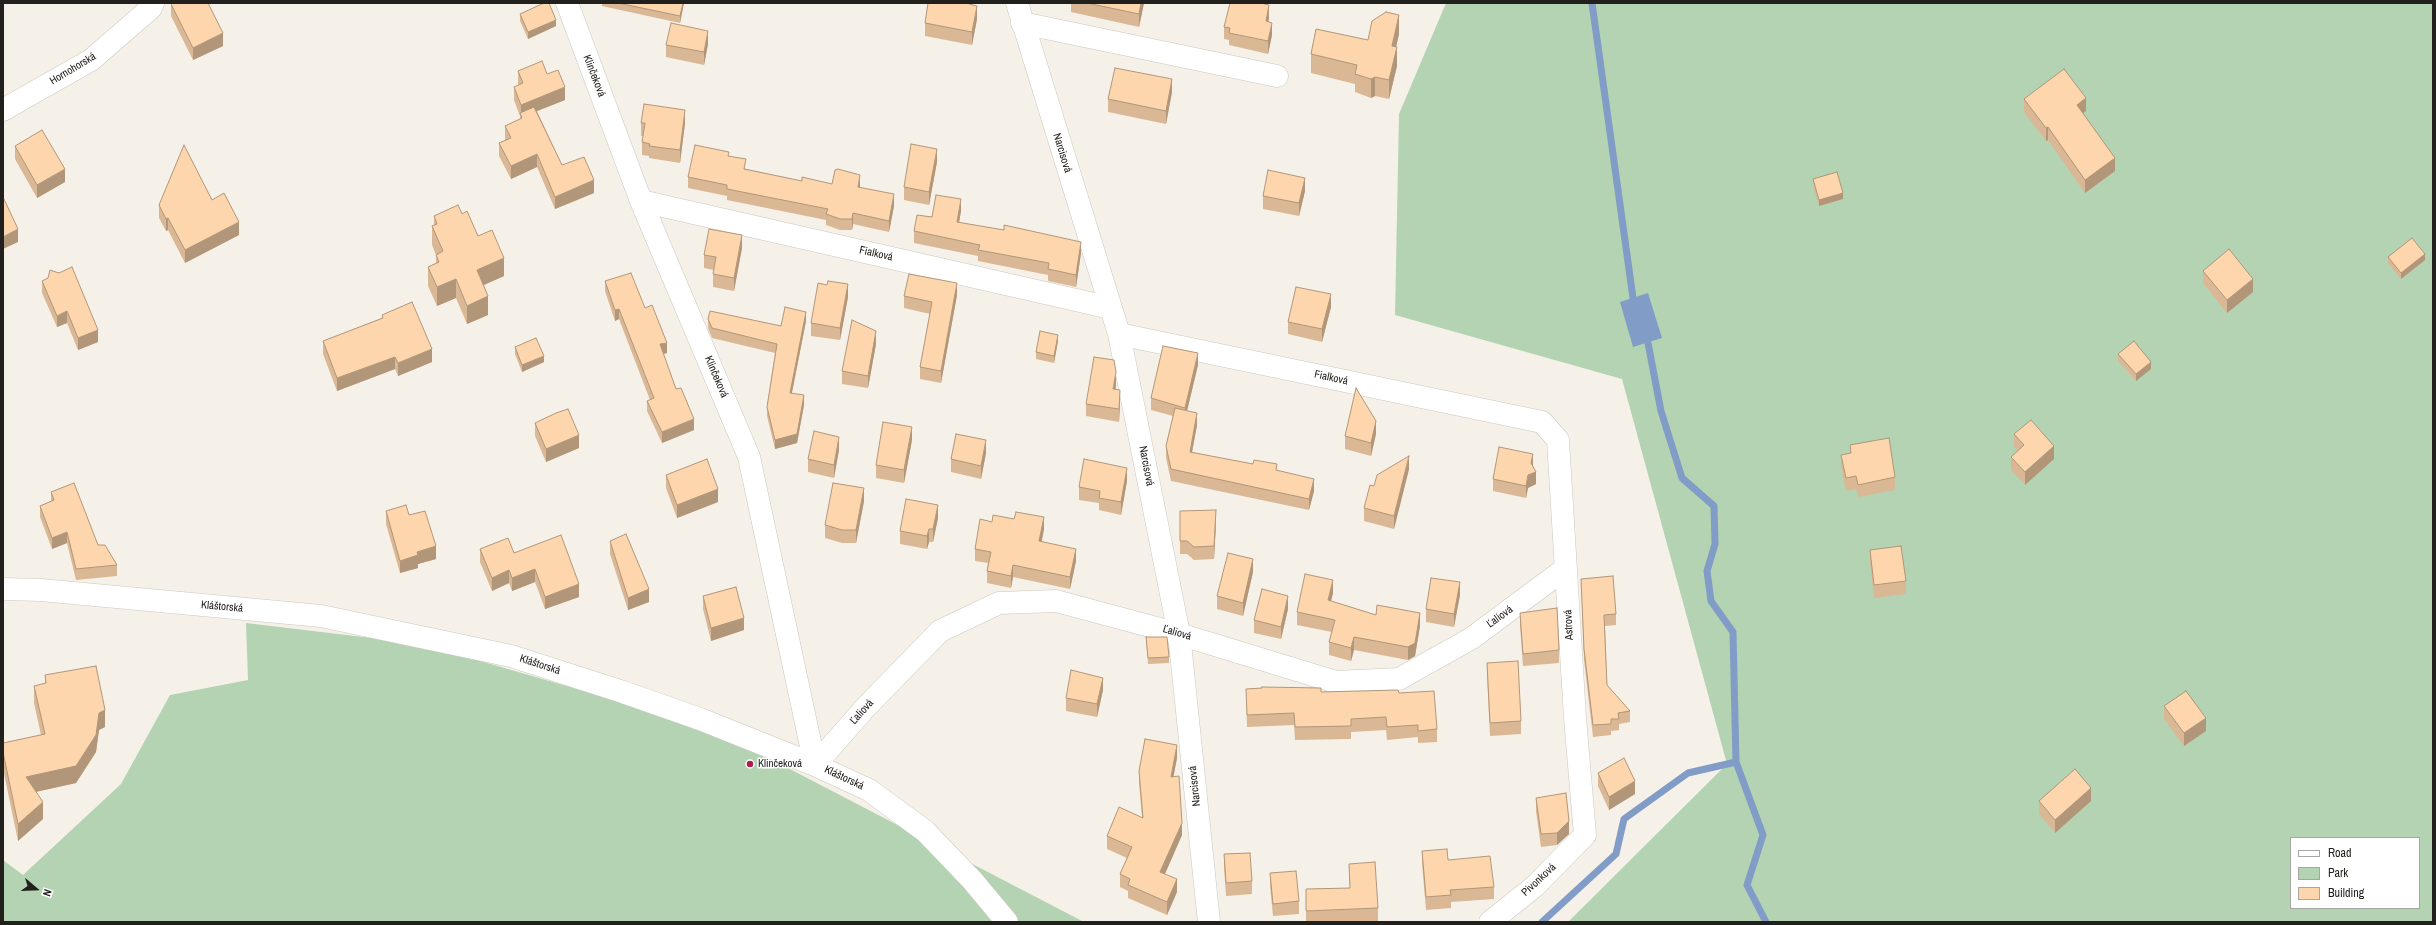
<!DOCTYPE html>
<meta charset="utf-8">
<style>
body{margin:0}
#map{position:relative;width:2436px;height:925px;overflow:hidden;background:#f6f1e8;font-family:"Archivo Narrow",sans-serif}
canvas{display:block}
.frame{position:absolute;inset:0;border:4px solid #22201d;pointer-events:none}
.legend{position:absolute;left:2290px;top:837px;width:130px;height:72px;box-sizing:border-box;background:#fff;border:1px solid #a7a6a5;margin:0;padding:5px 7px;list-style:none;font-size:12px;color:#22201d}
.legend li{display:flex;align-items:center;gap:8px;height:20px}
.legend b{width:20px;border:1px solid #a7a6a5}
.north{position:absolute;left:16px;top:869px;width:40px;height:40px;-webkit-text-stroke:3px #fff;paint-order:stroke;rotate:109deg;font-size:11px;font-weight:700;line-height:16px;text-align:center;color:#22201d}
.north::after{content:'';display:block;margin:auto;width:14px;height:18px;background:#22201d;clip-path:polygon(50% 0,100% 100%,50% 72%,0 100%)}
</style>
<div id="map">
<canvas width="2436" height="925"></canvas>
<div class="frame"></div>
<ul class="legend">
<li><b style="height:5px;background:#fff"></b>Road</li>
<li><b style="height:11px;background:#b4d3b3"></b>Park</li>
<li><b style="height:11px;background:#fdd6ad"></b>Building</li>
</ul>
<div class="north">N</div>
</div>
<script>
const g = document.querySelector('canvas').getContext('2d');
g.lineJoin = 'round';
function fillPath(path, color) { g.fillStyle = color; g.fill(path, 'evenodd'); }
const shape = rows => new Path2D(rows.map(r => 'M' + r).join(''));
function trace(path, color, width, dash) { g.strokeStyle = color; g.lineWidth = width; g.lineCap = dash ? 'butt' : 'round'; g.setLineDash(dash || []); g.stroke(path); }
function label(font, color, halo, rows, align = 'center') {
  g.font = font + ' "Archivo Narrow",sans-serif'; g.lineWidth = 3; g.setLineDash([]); g.textBaseline = 'middle'; g.strokeStyle = halo; g.fillStyle = color; for (const [text, x, y, turn = 0] of rows) {
    g.save(); g.translate(x, y); g.rotate((+turn || 0) * Math.PI / 180); g.textAlign = isNaN(turn) ? turn : align; if (halo) g.strokeText(text, 0, 0); g.fillText(text, 0, 0); g.restore();
  }
}
const green = shape([
 [1446,3,2433,3,2433,922,1568,922,1727,764,1622,379,1395,315,1399,114],
 [2291,838,2419,838,2419,908,2291,908],
 [246,623,422,644,711,728,1084,922,3,922,3,860,23,875,121,784,170,695,248,680]
]);
const water = shape([
 [1648,293,1662,338,1633,347,1620,302]
]);
const stream = shape([
 [1592,3,1633,298],
 [1648,343,1661,411,1682,478,1714,506,1715,544,1707,571,1711,601,1733,632,1736,762,1763,835,1747,885,1766,922],
 [1542,922,1616,854,1624,819,1688,773,1736,762]
]);
const minor = shape([
 [567,3,641,201,749,457,815,765],
 [1017,3,1119,334,1179,634,1209,922],
 [1022,23,1277,76],
 [3,110,91,60,151,8,153,3],
 [641,201,1111,308],
 [1119,334,1542,422,1558,440,1575,718,1585,835,1535,886,1490,922],
 [815,765,866,707,940,631,999,603,1056,601,1179,634,1336,682,1399,679,1472,638,1566,568]
]);
const tertiary = shape([
 [3,589,41,590,321,616,511,656,623,692,700,719,815,765,869,790,925,831,972,880,1007,922]
]);
const wall = shape([
 [602,3,684,3,680,23,602,6],
 [928,3,972,3,971,5,977,19,972,45,925,36,925,23],
 [1071,3,1144,3,1139,27,1071,12],
 [171,4,223,46,193,60,171,16],
 [520,14,556,26,528,39,520,21],
 [1269,18,1268,22,1272,35,1268,54,1229,45,1229,40,1224,39,1224,27],
 [1399,34,1396,47,1397,66,1389,99,1375,96,1371,98,1355,92,1355,84,1311,73,1311,54,1368,40],
 [708,44,704,65,666,57,666,45],
 [518,71,547,74,565,100,537,111,562,165,594,193,555,209,537,167,511,179,499,156,499,143,505,140,505,126,520,119,520,116,514,100,514,87,519,85,518,84],
 [1172,92,1166,124,1108,112,1108,99],
 [2024,99,2086,111,2083,113,2115,171,2085,193,2048,140,2046,141,2024,112],
 [641,123,685,123,680,163,649,158,649,156,642,155,642,142,643,136,641,136],
 [15,146,65,182,37,198,15,159],
 [729,156,746,169,802,181,832,184,860,186,860,188,894,206,889,232,853,224,852,230,840,230,826,225,826,220,727,200,727,196,688,188,688,177],
 [937,162,929,205,904,200,904,187],
 [1813,179,1843,199,1819,206,1813,185],
 [1305,191,1299,216,1263,209,1263,196],
 [212,200,239,235,185,263,168,230,166,231,159,218,159,205],
 [961,211,959,222,1081,253,1076,287,1048,281,1048,275,978,261,978,256,914,243,914,231,932,217],
 [462,214,478,236,504,276,484,285,488,315,467,324,456,298,437,306,428,286,428,267,436,263,436,255,432,245,432,226,434,226,434,216],
 [742,248,734,291,713,287,713,274,714,270,704,268,704,255],
 [2388,257,2425,260,2401,279,2388,263],
 [2203,271,2253,292,2227,313,2203,283],
 [42,281,98,342,78,350,67,323,57,327,42,293],
 [605,281,645,308,667,353,663,354,676,389,694,430,662,443,647,411,647,401,650,400,619,319,615,321,605,291],
 [957,295,941,383,920,379,920,367,930,314,904,308,904,296],
 [848,297,840,340,811,336,811,323],
 [1331,307,1322,342,1288,334,1288,322],
 [382,315,432,362,398,376,395,369,337,391,323,354,323,341,382,318],
 [708,319,781,326,806,321,792,393,804,405,797,443,775,449,767,416,767,407,775,353,712,338,708,328],
 [1058,341,1054,363,1036,359,1036,352],
 [876,344,868,388,842,384,842,371],
 [515,347,544,362,522,372,515,354],
 [2118,354,2151,369,2136,381,2118,361],
 [1198,365,1187,411,1197,425,1192,452,1277,470,1314,491,1309,510,1171,481,1166,458,1166,446,1173,416,1151,410,1151,398],
 [1116,384,1116,389,1120,403,1119,422,1086,416,1086,404],
 [535,423,579,448,546,462,535,436],
 [1376,434,1371,456,1345,449,1345,436],
 [2014,434,2054,459,2025,485,2011,470,2011,457,2018,451,2014,447],
 [912,440,904,483,876,478,876,465],
 [1850,445,1895,477,1895,490,1858,497,1856,489,1846,491,1841,468,1841,455,1850,453],
 [839,450,834,478,808,472,808,459],
 [986,453,981,479,951,472,951,459],
 [1533,466,1536,484,1528,488,1526,498,1493,491,1493,479],
 [1409,469,1394,529,1364,521,1364,508,1374,486],
 [666,475,718,502,677,518,666,488],
 [1127,481,1121,515,1099,510,1099,503,1079,500,1079,487],
 [51,492,98,545,117,565,117,576,76,580,67,543,52,549,40,517,40,506,51,501],
 [864,501,856,543,842,543,825,538,825,525],
 [386,511,409,515,436,559,418,564,418,568,400,573,386,524],
 [1180,511,1216,523,1214,559,1194,560,1187,554,1180,554],
 [938,518,933,542,929,542,927,549,900,544,900,531],
 [1044,529,1042,541,1076,561,1070,589,1013,577,1011,588,987,583,987,571,988,563,975,561,975,549],
 [610,541,649,602,628,610,610,554],
 [480,549,514,553,579,597,545,609,535,582,512,591,509,583,492,591,480,562],
 [1870,550,1906,581,1906,594,1874,598,1870,562],
 [1253,572,1243,616,1217,609,1217,596],
 [1581,579,1616,614,1616,625,1605,626,1607,685,1630,711,1630,722,1619,724,1619,730,1611,731,1611,735,1593,737,1584,660],
 [1333,593,1331,601,1376,615,1420,626,1415,656,1408,660,1354,650,1351,661,1329,655,1329,642,1332,632,1297,625,1297,612],
 [1460,595,1454,627,1426,622,1426,609],
 [703,596,744,630,711,641,703,609],
 [1288,609,1281,639,1254,633,1254,620],
 [1520,613,1559,650,1559,663,1523,666,1520,626],
 [1146,637,1169,657,1169,663,1148,664],
 [1487,663,1521,721,1521,734,1490,736,1487,676],
 [45,675,105,727,99,730,96,752,76,783,36,792,43,819,18,841,3,769,3,743,41,735,34,703,34,686,45,683],
 [1246,689,1321,692,1399,693,1437,729,1437,742,1418,743,1418,737,1387,740,1386,730,1351,732,1351,739,1295,740,1294,725,1247,727],
 [1103,690,1097,717,1066,711,1066,698],
 [2164,706,2206,731,2184,746,2164,719],
 [1177,758,1173,777,1182,835,1165,874,1177,892,1167,915,1128,898,1128,891,1120,887,1120,874,1127,858,1107,849,1107,836,1142,817,1139,783,1139,771],
 [1598,773,1635,794,1609,810,1598,786],
 [1536,798,1569,834,1557,845,1541,847,1536,811],
 [2039,801,2091,801,2055,833,2039,814],
 [1422,851,1494,887,1494,899,1451,902,1451,908,1426,910,1422,864],
 [1224,854,1252,881,1252,894,1226,896,1224,867],
 [1349,864,1378,908,1378,921,1351,922,1306,922,1306,889,1350,888],
 [1270,873,1299,901,1299,914,1273,916,1270,886]
]);
const shadedWall = shape([
 [683,3,684,3,680,23,680,16],
 [1141,3,1144,3,1139,27,1139,14],
 [1269,5,1269,18,1266,34,1266,21],
 [977,6,977,19,972,45,972,32],
 [1399,15,1399,34,1392,65,1392,46],
 [556,20,556,26,528,39,528,32],
 [1272,23,1272,35,1268,54,1268,41],
 [708,31,708,44,704,65,704,52],
 [223,33,223,46,193,60,193,48],
 [1397,47,1397,66,1389,99,1389,80],
 [1375,77,1375,96,1371,98,1371,79],
 [1172,79,1172,92,1166,124,1166,111],
 [565,87,565,100,522,117,521,115,521,105],
 [2086,98,2086,111,2077,117,2077,105],
 [685,110,685,123,680,163,680,150],
 [2048,127,2048,140,2046,141,2046,128],
 [937,149,937,162,929,205,929,192],
 [537,154,537,167,511,179,511,166],
 [2115,158,2115,171,2085,193,2085,180],
 [65,169,65,182,37,198,37,185],
 [860,175,860,186,858,198,858,187],
 [1305,178,1305,191,1299,216,1299,203],
 [594,180,594,193,555,209,555,197],
 [1843,193,1843,199,1819,206,1819,200],
 [894,194,894,206,889,232,889,221],
 [961,199,961,211,957,234,957,222],
 [853,213,853,224,852,230,852,219],
 [168,218,168,230,166,231,166,219],
 [239,222,239,235,185,263,185,250],
 [18,229,18,242,3,249,3,237],
 [742,235,742,248,734,291,734,278],
 [1081,242,1081,253,1076,287,1076,275],
 [2425,254,2425,260,2401,279,2401,273],
 [504,258,504,276,477,288,477,270],
 [456,279,456,298,437,306,437,287],
 [2253,279,2253,292,2227,313,2227,300],
 [957,283,957,295,941,383,941,371],
 [848,284,848,297,840,340,840,328],
 [1331,294,1331,307,1322,342,1322,329],
 [488,296,488,315,467,324,467,306],
 [619,309,619,319,615,321,615,310],
 [67,311,67,323,57,327,57,316],
 [806,312,806,321,790,402,790,393],
 [98,330,98,342,78,350,78,338],
 [876,331,876,344,868,388,868,376],
 [1058,335,1058,341,1054,363,1054,356],
 [667,343,667,353,660,355,660,344],
 [432,349,432,362,398,376,398,363],
 [1198,353,1198,365,1185,419,1185,408],
 [544,356,544,362,522,372,522,365],
 [395,357,395,369,337,391,337,378],
 [2151,362,2151,369,2136,381,2136,374],
 [1116,372,1116,384,1113,402,1113,389],
 [1120,390,1120,403,1119,422,1119,409],
 [804,395,804,405,797,443,775,449,775,440],
 [1197,413,1197,425,1190,463,1190,452],
 [694,419,694,430,662,443,662,432],
 [1376,421,1376,434,1371,456,1371,443],
 [912,427,912,440,904,483,904,470],
 [579,435,579,448,546,462,546,449],
 [839,437,839,450,834,478,834,465],
 [986,440,986,453,981,479,981,466],
 [2054,446,2054,459,2025,485,2025,472],
 [1533,454,1533,466,1536,472,1536,484,1528,488,1526,498,1526,486],
 [1409,456,1409,469,1394,529,1394,516],
 [1127,468,1127,481,1121,515,1121,502],
 [1314,479,1314,491,1309,510,1309,499],
 [864,488,864,501,856,543,856,530],
 [718,489,718,502,677,518,677,505],
 [938,505,938,518,933,542,933,529],
 [1216,510,1216,523,1214,559,1214,546],
 [1044,517,1044,529,1039,553,1039,541],
 [929,529,929,542,927,549,927,536],
 [67,532,67,543,52,549,52,538],
 [436,546,436,559,418,564,418,568,400,573,400,561,417,552],
 [1076,549,1076,561,1070,589,1070,577],
 [1253,559,1253,572,1243,616,1243,603],
 [1013,565,1013,577,1011,588,1011,576],
 [535,569,535,582,512,591,512,578],
 [509,570,509,583,492,591,492,578],
 [1333,580,1333,593,1328,613,1328,600],
 [1460,582,1460,595,1454,627,1454,614],
 [579,584,579,597,545,609,545,597],
 [649,589,649,602,628,610,628,598],
 [1288,596,1288,609,1281,639,1281,627],
 [1420,613,1420,626,1415,656,1408,660,1408,647],
 [744,618,744,630,711,641,711,628],
 [1354,637,1354,650,1351,661,1351,648],
 [1103,678,1103,690,1097,717,1097,704],
 [105,710,105,727,99,730,96,752,76,783,26,794,26,777,99,713],
 [2206,718,2206,731,2184,746,2184,733],
 [1177,745,1177,758,1171,790,1171,777],
 [1635,781,1635,794,1609,810,1609,797],
 [2091,788,2091,801,2055,833,2055,820],
 [43,802,43,819,18,841,18,824],
 [1569,821,1569,834,1557,845,1557,833],
 [1182,823,1182,835,1160,885,1160,872],
 [1177,879,1177,892,1167,915,1167,902]
]);
const building = shape([
 [172,3,208,3,223,33,193,48,171,4,172,3],
 [544,3,549,3,556,20,528,32,520,14,544,3],
 [618,3,683,3,680,16,618,3],
 [928,3,969,3,969,4,977,6,972,32,925,23,928,3],
 [1087,3,1141,3,1139,14,1087,3],
 [1230,3,1261,3,1269,5,1266,21,1272,23,1268,41,1229,33,1230,28,1224,27,1230,3],
 [1386,12,1399,15,1392,46,1397,47,1389,80,1375,77,1371,79,1355,74,1357,65,1311,54,1316,29,1368,40,1372,21,1386,12],
 [671,23,708,31,704,52,666,45,671,23],
 [542,61,547,74,558,70,565,87,521,105,514,87,523,83,518,71,542,61],
 [1115,68,1172,79,1166,111,1108,99,1115,68],
 [2064,69,2086,98,2077,105,2115,158,2085,180,2048,127,2046,128,2024,99,2064,69],
 [644,104,685,110,680,150,649,146,650,144,642,142,645,123,641,123,644,104],
 [534,107,562,165,584,157,594,180,555,197,537,154,511,166,499,143,511,138,505,126,522,118,520,113,534,107],
 [42,130,65,169,37,185,15,146,42,130],
 [911,144,937,149,929,192,904,187,911,144],
 [184,145,212,200,224,193,239,222,185,250,168,218,166,219,159,205,184,145],
 [695,145,729,152,728,156,746,159,744,169,802,181,802,177,832,184,835,170,838,169,860,175,858,187,894,194,889,221,853,213,852,219,840,219,826,214,828,209,727,189,727,185,688,177,695,145],
 [1268,170,1305,178,1299,203,1263,196,1268,170],
 [1837,172,1843,193,1819,200,1813,179,1837,172],
 [936,195,961,199,957,222,1004,230,1004,225,1081,242,1076,275,1048,269,1049,263,978,250,980,245,914,231,917,215,932,217,936,195],
 [3,197,18,229,3,237,3,197],
 [458,205,462,214,467,211,478,236,492,230,504,258,477,270,488,296,467,306,456,279,437,287,428,267,439,262,436,255,443,251,432,226,437,224,434,216,458,205],
 [709,229,742,235,734,278,713,274,716,257,704,255,709,229],
 [2412,238,2425,254,2401,273,2388,257,2412,238],
 [2229,249,2253,279,2227,300,2203,271,2229,249],
 [72,267,98,330,78,338,67,311,57,316,42,281,48,278,50,270,59,273,72,267],
 [631,273,645,308,652,305,667,343,660,344,676,389,681,388,694,419,662,432,647,401,654,398,619,309,615,310,605,281,631,273],
 [909,274,957,283,941,371,920,367,932,302,904,296,909,274],
 [828,281,848,284,840,328,811,323,818,283,827,285,828,281],
 [1296,287,1331,294,1322,329,1288,322,1296,287],
 [412,302,432,349,398,363,395,357,337,378,323,341,383,318,382,315,412,302],
 [785,307,806,312,790,393,804,395,797,434,775,440,767,407,777,344,712,328,708,319,710,311,781,326,785,307],
 [852,320,876,331,868,376,842,371,852,320],
 [1040,331,1058,335,1054,356,1036,352,1040,331],
 [536,338,544,356,522,365,515,347,536,338],
 [2134,341,2151,362,2136,374,2118,354,2134,341],
 [1163,346,1198,353,1185,408,1151,398,1163,346],
 [1094,357,1114,360,1116,372,1113,389,1120,390,1119,409,1086,404,1094,357],
 [1356,388,1376,421,1371,443,1345,436,1356,388],
 [1175,408,1197,413,1190,452,1253,464,1254,460,1277,464,1276,470,1314,479,1309,499,1171,469,1166,446,1175,408],
 [568,409,579,435,546,449,535,423,556,413,568,409],
 [2031,420,2054,446,2025,472,2011,457,2024,445,2014,434,2031,420],
 [883,422,912,427,904,470,876,465,883,422],
 [814,431,839,437,834,465,808,459,814,431],
 [956,434,986,440,981,466,951,459,956,434],
 [1889,438,1895,477,1858,485,1856,476,1846,478,1841,455,1851,453,1850,445,1889,438],
 [1499,447,1533,454,1531,463,1536,472,1528,475,1526,486,1493,479,1499,447],
 [1409,456,1394,516,1364,508,1370,485,1374,486,1377,475,1409,456],
 [707,459,718,489,677,505,666,475,707,459],
 [1084,459,1127,468,1121,502,1099,498,1100,491,1079,487,1084,459],
 [74,483,98,545,105,545,117,565,76,569,67,532,52,538,40,506,54,500,51,492,74,483],
 [833,483,864,488,856,530,842,530,825,525,833,483],
 [906,499,938,505,933,529,929,529,927,536,900,531,906,499],
 [406,505,409,515,425,511,436,546,417,552,418,555,400,561,386,511,406,505],
 [1216,510,1214,546,1194,547,1187,541,1180,541,1180,511,1216,510],
 [1016,512,1044,517,1039,541,1076,549,1070,577,1013,565,1011,576,987,571,991,552,975,549,980,519,992,522,993,515,1014,519,1016,512],
 [626,534,649,589,628,598,610,541,626,534],
 [561,535,579,584,545,597,535,569,512,578,509,570,492,578,480,549,508,538,514,553,561,535],
 [1901,546,1906,581,1874,585,1870,550,1901,546],
 [1228,553,1253,559,1243,603,1217,596,1228,553],
 [1305,574,1333,580,1328,600,1376,615,1377,605,1420,613,1415,643,1408,647,1354,637,1351,648,1329,642,1335,620,1297,612,1305,574],
 [1613,576,1616,614,1604,615,1607,685,1630,711,1618,713,1619,719,1611,719,1611,724,1593,725,1584,649,1581,579,1613,576],
 [1431,578,1460,582,1454,614,1426,609,1431,578],
 [736,587,744,618,711,628,703,596,736,587],
 [1262,589,1288,596,1281,627,1254,620,1262,589],
 [1557,608,1559,650,1523,654,1520,613,1557,608],
 [1146,637,1167,637,1169,657,1148,658,1146,637],
 [1518,661,1521,721,1490,723,1487,663,1518,661],
 [96,666,105,710,99,713,96,735,76,766,26,777,43,802,18,824,3,752,3,743,45,734,34,686,46,683,45,675,96,666],
 [1071,670,1103,678,1097,704,1066,698,1071,670],
 [1262,687,1321,688,1321,692,1398,690,1399,693,1434,691,1437,729,1418,731,1418,725,1387,727,1386,717,1351,719,1351,726,1295,727,1294,713,1247,715,1246,689,1262,688,1262,687],
 [2186,691,2206,718,2184,733,2164,706,2186,691],
 [1145,739,1177,745,1171,777,1179,776,1182,823,1160,872,1177,879,1167,902,1128,885,1130,879,1120,874,1132,847,1107,836,1119,807,1143,818,1139,771,1145,739],
 [1624,758,1635,781,1609,797,1598,773,1624,758],
 [2075,769,2091,788,2055,820,2039,801,2075,769],
 [1566,793,1569,821,1557,833,1541,834,1536,798,1566,793],
 [1447,849,1448,860,1490,856,1494,887,1450,890,1451,895,1426,897,1422,851,1447,849],
 [1250,853,1252,881,1226,883,1224,854,1250,853],
 [1375,862,1378,908,1306,911,1306,889,1350,888,1349,864,1375,862],
 [1296,871,1299,901,1273,904,1270,873,1296,871]
]);
const markers = [
 [750,764,4,"#ad1b4f"]
];
const streetNames = [
 ["Hornohorská",73,69,-31],
 ["Klinčeková",594,76,69],
 ["Narcisová",1062,153,73],
 ["Fialková",876,254,13],
 ["Klinčeková",716,377,67],
 ["Fialková",1331,378,12],
 ["Narcisová",1146,466,79],
 ["Kláštorská",222,607,5],
 ["Ľaliová",1500,617,-36],
 ["Astrová",1569,625,-93],
 ["Ľaliová",1177,633,16],
 ["Kláštorská",540,665,18],
 ["Ľaliová",862,712,-48],
 ["Kláštorská",844,778,25],
 ["Narcisová",1195,786,-96],
 ["Pivonková",1539,880,-43]
];
const poiNames = [
 ["Klinčeková",758,764]
];
fillPath(green, '#b4d3b3');
fillPath(water, '#819cc6');
trace(stream, '#819cc6', 7);
trace(minor, '#ccc7be', 23);
trace(tertiary, '#ccc7be', 23);
trace(minor, '#fff', 22);
trace(tertiary, '#fff', 22);
fillPath(wall, '#dab895');
fillPath(shadedWall, '#b19679');
fillPath(building, '#fdd6ad');
trace(building, '#b19679', 1);
for (const [x, y, r, color] of markers) { const dot = new Path2D(); dot.arc(x, y, r, 0, 2 * Math.PI); g.fillStyle = color; g.fill(dot); trace(dot, '#fff', 1.5); }
label('11px', '#22201d', '#fff', streetNames);
label('11px', '#22201d', '#fff', poiNames, 'left');
</script>
